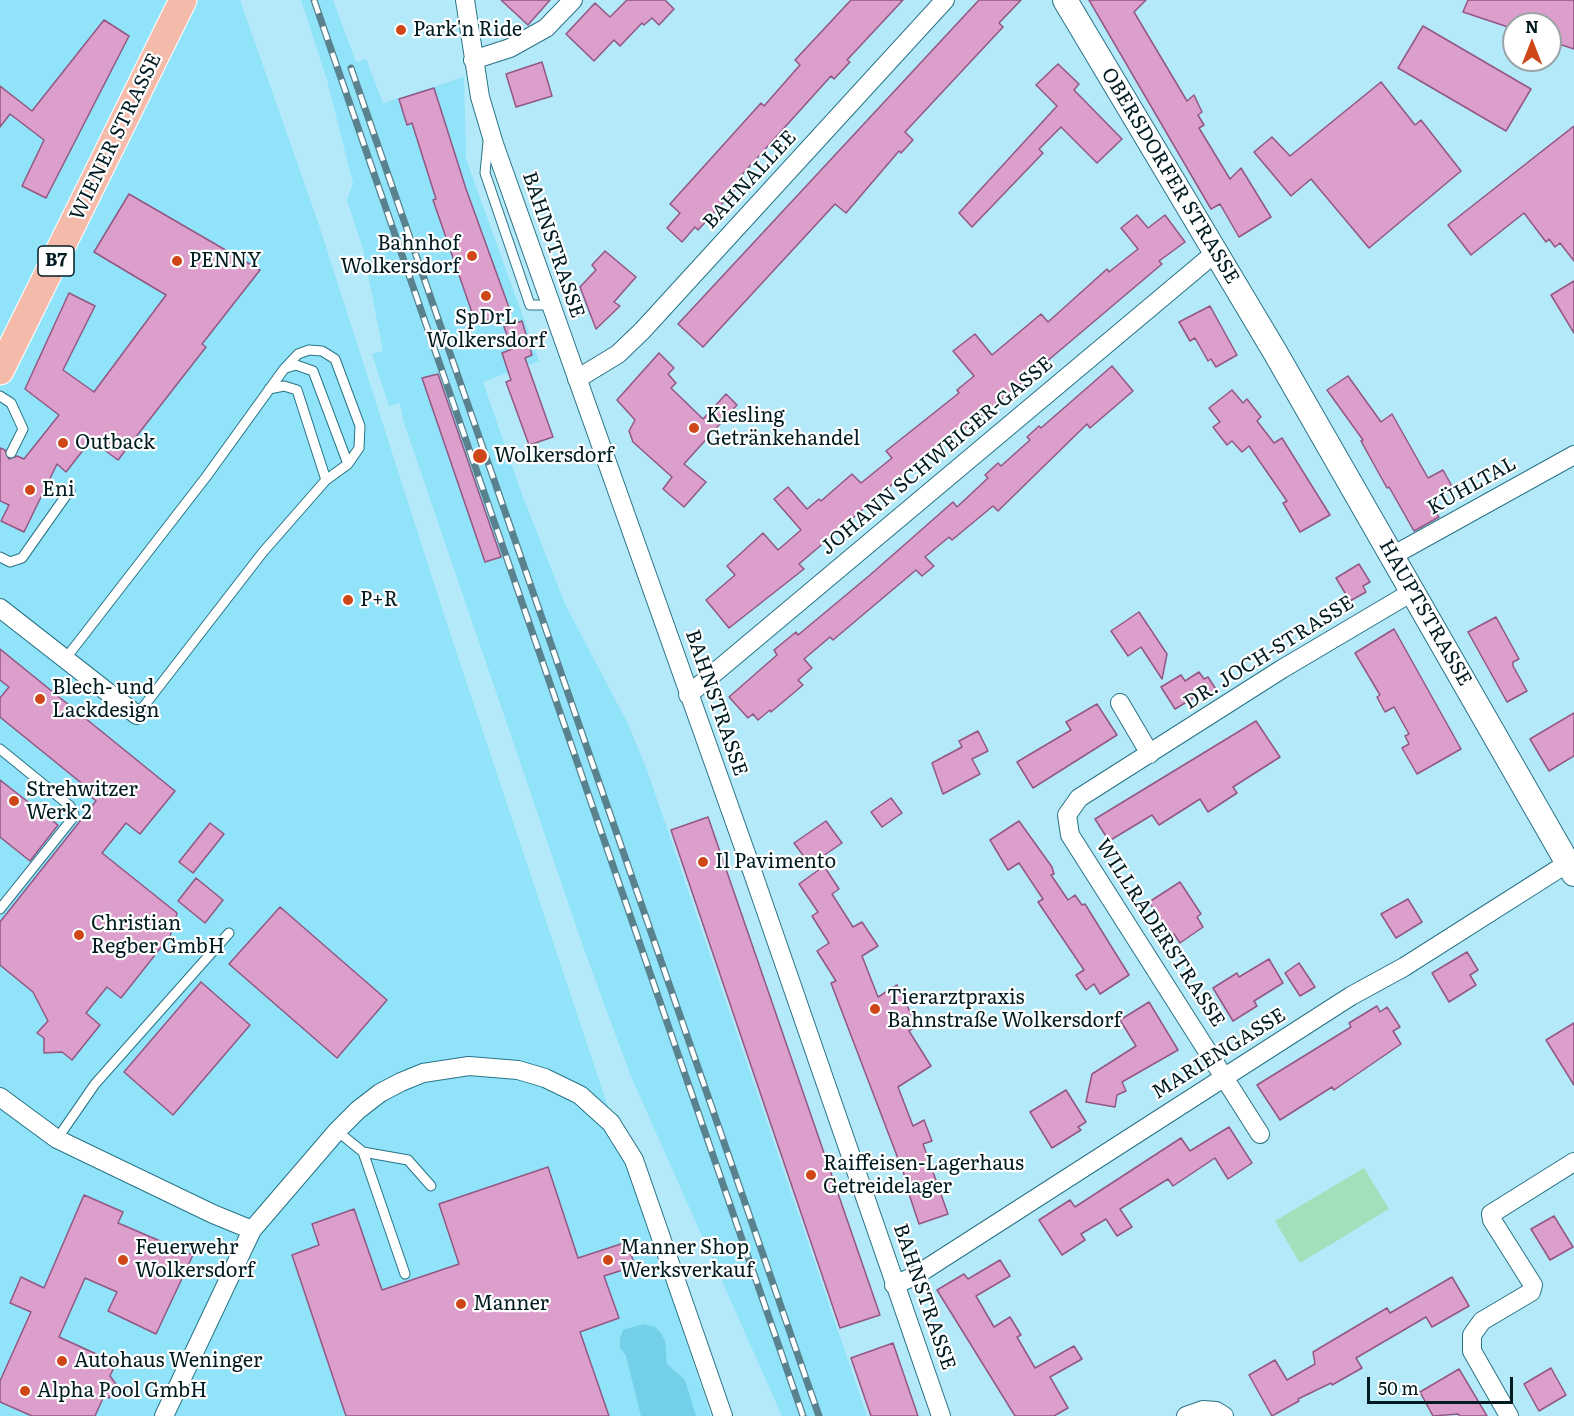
<!DOCTYPE html>
<meta charset="utf-8">
<style>
body{margin:0}
#map{position:relative;width:1574px;height:1416px;overflow:hidden;background:#b4e9f9;font-family:Literata,serif}
canvas{display:block}
.north{position:absolute;left:1502px;top:12px;width:60px;height:60px;box-sizing:border-box;background:#fff;border:2px solid #99a4a7;border-radius:50%;rotate:0deg;font-size:16px;font-weight:700;line-height:24px;text-align:center;color:#001b22}
.north::after{content:'';display:block;margin:auto;width:21px;height:27px;background:#cf4719;clip-path:polygon(50% 0,100% 100%,50% 72%,0 100%)}
.scale{position:absolute;left:1367px;top:1377px;width:146px;height:27px;box-sizing:border-box;border:3px solid #001b22;border-top:0;padding-left:8px;font-size:18px;line-height:21px;white-space:nowrap;color:#001b22;-webkit-text-stroke:4px #fff;paint-order:stroke}
</style>
<div id="map">
<canvas width="1574" height="1416"></canvas>
<div class="north">N</div>
<div class="scale">50 m</div>
</div>
<script>
const g = document.querySelector('canvas').getContext('2d');
g.lineJoin = 'round';
function fillPath(path, color) { g.fillStyle = color; g.fill(path, 'evenodd'); }
const shape = rows => new Path2D(rows.map(r => 'M' + r).join(''));
function trace(path, color, width, dash) { g.strokeStyle = color; g.lineWidth = width; g.lineCap = dash ? 'butt' : 'round'; g.setLineDash(dash || []); g.stroke(path); }
function label(font, color, halo, rows, align = 'center') {
  g.font = font + ' Literata,serif'; g.lineWidth = 4.5; g.setLineDash([]); g.textBaseline = 'middle'; g.strokeStyle = halo; g.fillStyle = color; for (const [text, x, y, turn = 0] of rows) {
    g.save(); g.translate(x, y); g.rotate((+turn || 0) * Math.PI / 180); g.textAlign = isNaN(turn) ? turn : align; if (halo) g.strokeText(text, 0, 0); g.fillText(text, 0, 0); g.restore();
  }
}
const built = shape([
 [0,0,240,0,318,222,449,630,711,1416,0,1416],
 [301,0,333,0,356,62,366,59,383,103,464,77,466,159,539,361,483,382,520,489,565,604,627,722,646,767,867,1416,782,1416,630,1074,584,949,403,420,400,403,389,406,372,354,383,351,363,249,347,200,353,183,327,80]
]);
const green = shape([
 [1364,1168,1389,1209,1300,1263,1275,1221]
]);
const water = shape([
 [643,1324,655,1327,661,1333,665,1341,667,1364,685,1380,696,1416,641,1416,626,1356,620,1348,620,1338,623,1330]
]);
const building = shape([
 [501,0,550,0,528,25,501,0],
 [627,0,665,0,674,9,659,25,652,18,644,25,642,23,620,46,614,40,594,61,566,34,595,3,610,17,627,0],
 [851,0,903,0,847,60,850,62,834,79,831,76,739,178,743,181,698,230,695,227,682,242,667,228,680,213,670,204,761,103,764,106,800,65,795,60,851,0],
 [979,0,1021,0,999,23,1003,27,905,132,913,140,901,153,899,151,846,213,835,204,703,347,678,324,979,0],
 [1089,0,1146,0,1134,12,1187,101,1194,95,1202,112,1198,115,1204,125,1199,128,1230,179,1241,168,1271,217,1239,237,1220,204,1211,209,1089,0],
 [1468,0,1574,0,1574,49,1550,41,1550,24,1514,24,1514,29,1463,12,1468,0],
 [104,20,129,36,46,198,22,186,44,140,10,114,0,127,0,86,32,111,104,20],
 [1423,26,1531,89,1506,131,1398,68,1423,26],
 [542,62,552,96,516,107,506,74,542,62],
 [1058,64,1079,84,1074,90,1122,139,1097,163,1061,127,1039,149,1043,153,972,227,959,213,1057,106,1036,85,1058,64],
 [1381,82,1415,125,1421,120,1461,171,1369,248,1311,179,1291,196,1254,152,1272,137,1290,156,1381,82],
 [434,88,466,189,511,313,476,324,433,200,436,199,412,123,407,125,399,99,434,88],
 [1574,126,1574,261,1560,243,1555,247,1549,239,1546,242,1524,213,1471,255,1448,225,1574,126],
 [129,194,260,270,202,344,206,347,118,460,91,440,66,472,57,464,24,532,1,521,9,505,0,501,0,448,5,450,9,459,17,456,24,459,59,415,25,389,69,293,95,306,63,370,94,392,166,295,94,252,129,194],
 [1137,215,1148,228,1165,215,1185,242,1159,261,1162,264,1013,390,955,437,953,434,894,483,799,564,804,569,729,628,706,600,735,575,727,566,763,533,778,550,801,530,774,499,788,487,807,509,819,499,821,501,852,474,861,483,892,458,886,451,959,393,957,390,974,376,953,351,975,334,992,355,1041,314,1048,322,1107,269,1109,272,1138,249,1121,228,1137,215],
 [605,251,636,277,614,302,620,306,596,329,580,287,596,270,592,265,605,251],
 [1574,281,1574,333,1551,295,1574,281],
 [1210,306,1237,355,1216,367,1211,359,1208,361,1195,338,1190,341,1179,322,1210,306],
 [522,321,532,355,525,358,553,437,529,445,506,382,511,380,502,353,512,349,504,327,522,321],
 [659,353,674,368,668,374,676,383,671,388,703,419,726,394,737,405,684,464,706,482,684,507,663,489,672,477,633,442,629,431,635,420,617,400,659,353],
 [1112,366,1133,391,1090,428,1087,424,998,511,993,506,952,540,949,537,925,557,934,566,922,576,916,570,833,640,830,637,804,659,812,668,798,680,803,685,771,712,770,710,758,720,753,714,748,718,729,697,777,655,774,650,796,632,798,635,870,575,953,502,957,507,988,478,985,475,998,463,1001,466,1030,440,1027,437,1039,426,1041,428,1112,366],
 [438,374,501,557,485,562,422,378,438,374],
 [1348,376,1381,422,1392,414,1428,478,1443,470,1453,488,1430,501,1439,517,1414,531,1389,487,1387,488,1361,441,1363,440,1327,390,1348,376],
 [1232,390,1243,403,1247,399,1261,417,1257,421,1274,443,1282,438,1330,515,1300,532,1283,503,1287,501,1249,446,1242,452,1232,441,1227,445,1213,427,1220,422,1209,408,1232,390],
 [1359,564,1370,582,1363,586,1366,592,1350,601,1336,578,1359,564],
 [1139,612,1167,654,1162,679,1141,647,1128,656,1111,631,1139,612],
 [1496,617,1519,659,1513,662,1513,666,1527,691,1507,702,1468,632,1496,617],
 [1394,629,1461,749,1417,774,1402,748,1409,744,1405,736,1409,734,1394,707,1385,712,1377,697,1380,695,1355,653,1394,629],
 [0,649,175,791,140,834,126,823,102,853,177,913,170,936,121,998,107,987,86,1013,100,1025,72,1060,62,1052,44,1053,44,1038,37,1033,48,1021,33,992,0,965,0,922,96,801,88,794,90,790,0,717,0,698,9,687,0,680,0,649],
 [1199,672,1204,679,1208,677,1217,691,1203,699,1200,694,1175,709,1161,687,1181,675,1185,681,1199,672],
 [1097,704,1117,735,1033,788,1017,762,1071,730,1066,722,1097,704],
 [1574,713,1574,756,1549,771,1530,739,1574,713],
 [1256,721,1280,757,1233,787,1237,793,1208,812,1200,799,1159,825,1152,815,1109,841,1095,819,1256,721],
 [978,731,988,751,972,759,980,774,943,794,932,763,962,747,959,741,978,731],
 [0,780,58,825,30,861,0,837,0,780],
 [891,798,902,813,882,827,871,812,891,798],
 [708,817,880,1315,840,1328,671,830,708,817],
 [826,821,842,843,810,865,794,843,826,821],
 [1019,821,1052,867,1054,874,1051,875,1068,900,1075,895,1082,905,1085,904,1129,975,1100,994,1094,984,1086,990,1076,975,1084,970,1038,902,1043,899,1019,863,1008,870,990,840,1019,821],
 [210,823,224,834,193,873,179,862,210,823],
 [824,866,839,889,832,894,853,927,862,922,878,946,862,956,878,997,897,985,917,1026,909,1031,931,1066,898,1087,913,1126,924,1120,932,1141,923,1144,948,1214,919,1224,908,1191,910,1190,831,983,836,981,817,951,829,943,812,916,818,912,799,884,824,866],
 [196,878,223,900,205,923,178,901,196,878],
 [1180,882,1201,914,1197,917,1203,927,1180,943,1174,934,1172,936,1149,902,1180,882],
 [1408,899,1422,922,1396,938,1381,914,1408,899],
 [280,907,387,1000,337,1058,229,964,280,907],
 [1467,952,1478,970,1470,975,1476,985,1449,1002,1432,973,1467,952],
 [1269,959,1283,983,1254,1001,1257,1006,1233,1021,1213,988,1237,973,1239,977,1269,959],
 [1299,963,1315,987,1300,996,1285,973,1299,963],
 [201,982,250,1025,173,1115,124,1072,201,982],
 [1149,1002,1178,1050,1122,1082,1126,1091,1117,1095,1115,1107,1086,1102,1092,1074,1136,1046,1120,1020,1149,1002],
 [1377,1006,1380,1012,1387,1007,1400,1027,1393,1031,1401,1044,1334,1090,1332,1087,1280,1120,1257,1085,1351,1027,1349,1023,1377,1006],
 [1574,1023,1574,1085,1546,1040,1574,1023],
 [1066,1090,1086,1122,1078,1127,1081,1130,1052,1148,1030,1112,1066,1090],
 [1229,1127,1252,1163,1228,1179,1215,1158,1173,1186,1168,1179,1120,1209,1132,1227,1117,1236,1106,1219,1081,1234,1085,1240,1062,1255,1039,1220,1070,1200,1075,1207,1181,1138,1190,1151,1229,1127],
 [548,1167,578,1258,627,1242,635,1266,604,1276,619,1318,580,1332,609,1416,346,1416,292,1255,319,1245,312,1224,354,1209,382,1290,459,1264,439,1204,548,1167],
 [84,1195,123,1212,118,1223,193,1255,156,1334,108,1311,117,1292,85,1278,59,1337,116,1363,110,1376,116,1384,109,1398,104,1396,95,1416,32,1416,0,1402,0,1381,31,1312,10,1303,21,1277,44,1288,84,1195],
 [1554,1216,1573,1247,1550,1260,1531,1229,1554,1216],
 [1000,1260,1010,1276,976,1296,994,1327,1010,1317,1021,1335,1017,1337,1035,1368,1074,1346,1082,1359,1050,1377,1068,1408,1054,1416,1015,1416,937,1290,964,1274,968,1279,1000,1260],
 [1452,1277,1469,1306,1432,1327,1426,1317,1356,1358,1362,1368,1332,1385,1331,1383,1298,1399,1299,1401,1272,1416,1249,1375,1275,1360,1287,1380,1315,1364,1313,1352,1387,1308,1390,1313,1452,1277],
 [893,1343,918,1416,871,1416,851,1358,893,1343],
 [1551,1368,1566,1395,1539,1411,1524,1384,1551,1368],
 [1459,1369,1465,1379,1487,1416,1460,1416,1458,1414,1433,1416,1420,1392,1459,1369]
]);
const lane = shape([
 [488,142,485,173,530,305,550,305],
 [286,368,296,365,313,371,348,464],
 [269,389,284,386,297,390,326,480],
 [0,396,11,403,23,429,11,453],
 [0,557,10,562,22,558,70,490],
 [66,658,206,477,284,369,298,354,309,350,322,351,335,359,360,426,359,448,348,464,326,480,263,552,137,715],
 [0,749,70,806,74,814,72,819,0,909],
 [337,1131,363,1152,405,1274],
 [57,1139,95,1084,229,933],
 [363,1152,408,1160,431,1186]
]);
const street = shape([
 [465,0,480,97,494,144,749,862,941,1416],
 [473,60,510,48,546,28,573,0],
 [577,379,618,354,642,331,945,0],
 [1392,556,1574,455],
 [0,608,137,715],
 [688,695,1215,253],
 [1120,703,1150,754],
 [0,1097,57,1139,213,1214,252,1230],
 [1260,1134,1070,835,1067,815,1079,798,1282,669,1412,592],
 [894,1285,915,1276,1351,996,1404,967,1574,859],
 [164,1416,252,1230,337,1131,358,1110,380,1093,401,1082,423,1073,469,1066,518,1070,545,1078,580,1095,611,1123,634,1160,723,1416],
 [1186,1416,1203,1410,1216,1411,1224,1416],
 [1509,1416,1472,1351,1472,1335,1482,1321,1531,1292,1533,1285,1492,1220,1491,1214,1574,1162]
]);
const secondary = shape([
 [1065,0,1275,352,1574,874]
]);
const primary = shape([
 [0,371,183,0]
]);
const rail = shape([
 [314,0,803,1416],
 [351,68,819,1416]
]);
const markers = [
 [401,30,6,"#cf4719"],
 [472,256,6,"#cf4719"],
 [177,261,6,"#cf4719"],
 [486,296,6,"#cf4719"],
 [694,428,6,"#cf4719"],
 [63,443,6,"#cf4719"],
 [480,456,8,"#cf4719"],
 [30,490,6,"#cf4719"],
 [348,600,6,"#cf4719"],
 [40,699,6,"#cf4719"],
 [14,801,6,"#cf4719"],
 [703,862,6,"#cf4719"],
 [79,935,6,"#cf4719"],
 [875,1009,6,"#cf4719"],
 [811,1175,6,"#cf4719"],
 [123,1260,6,"#cf4719"],
 [608,1260,6,"#cf4719"],
 [461,1304,6,"#cf4719"],
 [62,1361,6,"#cf4719"],
 [25,1391,6,"#cf4719"]
];
const shields = [
 [56,261,36]
];
const shieldNames = [
 ["B7",56,261]
];
const poiNames = [
 ["Park'n Ride",413,30],
 ["Bahnhof",460,244,"right"],
 ["Wolkersdorf",460,267,"right"],
 ["PENNY",189,261],
 ["SpDrL",486,318,"center"],
 ["Wolkersdorf",486,341,"center"],
 ["Kiesling",706,416],
 ["Getränkehandel",706,439],
 ["Outback",75,443],
 ["Wolkersdorf",494,456],
 ["Eni",42,490],
 ["P+R",360,600],
 ["Blech- und",52,688],
 ["Lackdesign",52,711],
 ["Strehwitzer",26,790],
 ["Werk 2",26,813],
 ["Il Pavimento",715,862],
 ["Christian",91,924],
 ["Regber GmbH",91,947],
 ["Tierarztpraxis",887,998],
 ["Bahnstraße Wolkersdorf",887,1021],
 ["Raiffeisen-Lagerhaus",823,1164],
 ["Getreidelager",823,1187],
 ["Feuerwehr",135,1248],
 ["Wolkersdorf",135,1271],
 ["Manner Shop",620,1248],
 ["Werksverkauf",620,1271],
 ["Manner",473,1304],
 ["Autohaus Weninger",74,1361],
 ["Alpha Pool GmbH",37,1391]
];
const streetNames = [
 ["WIENER STRASSE",116,137,-64],
 ["OBERSDORFER STRASSE",1170,176,59],
 ["BAHNALLEE",750,180,-47],
 ["BAHNSTRASSE",553,245,71],
 ["JOHANN SCHWEIGER-GASSE",937,456,-40],
 ["KÜHLTAL",1472,486,-29],
 ["HAUPTSTRASSE",1425,613,60],
 ["DR. JOCH-STRASSE",1269,653,-32],
 ["BAHNSTRASSE",716,703,71],
 ["WILLRADERSTRASSE",1160,933,57],
 ["MARIENGASSE",1219,1054,-32],
 ["BAHNSTRASSE",924,1297,71]
];
fillPath(built, '#90e3f9');
fillPath(green, '#a2dfba');
fillPath(water, '#74cfe8');
fillPath(building, '#dc9eca');
trace(building, '#925783', 1.5);
trace(lane, '#287386', 11);
trace(street, '#287386', 20);
trace(secondary, '#287386', 26);
trace(primary, '#fff', 29);
trace(lane, '#fff', 9);
trace(street, '#fff', 18);
trace(secondary, '#fff', 24);
trace(primary, '#f5bbaa', 27);
trace(rail, '#5a828e', 7);
trace(rail, '#fff', 4.5, [14]);
for (const [x, y, r, color] of markers) { const dot = new Path2D(); dot.arc(x, y, r, 0, 2 * Math.PI); g.fillStyle = color; g.fill(dot); trace(dot, '#fff', 2); }
for (const [x, y, w] of shields) { const box = new Path2D(); box.roundRect(x - w / 2, y - 15, w, 30, 4.5); g.fillStyle = '#fff'; g.fill(box); trace(box, '#001b22', 1.5); }
label('bold 18px', '#001b22', null, shieldNames);
label('20px', '#001b22', '#fff', poiNames, 'left');
label('20px', '#001b22', '#fff', streetNames);
</script>
